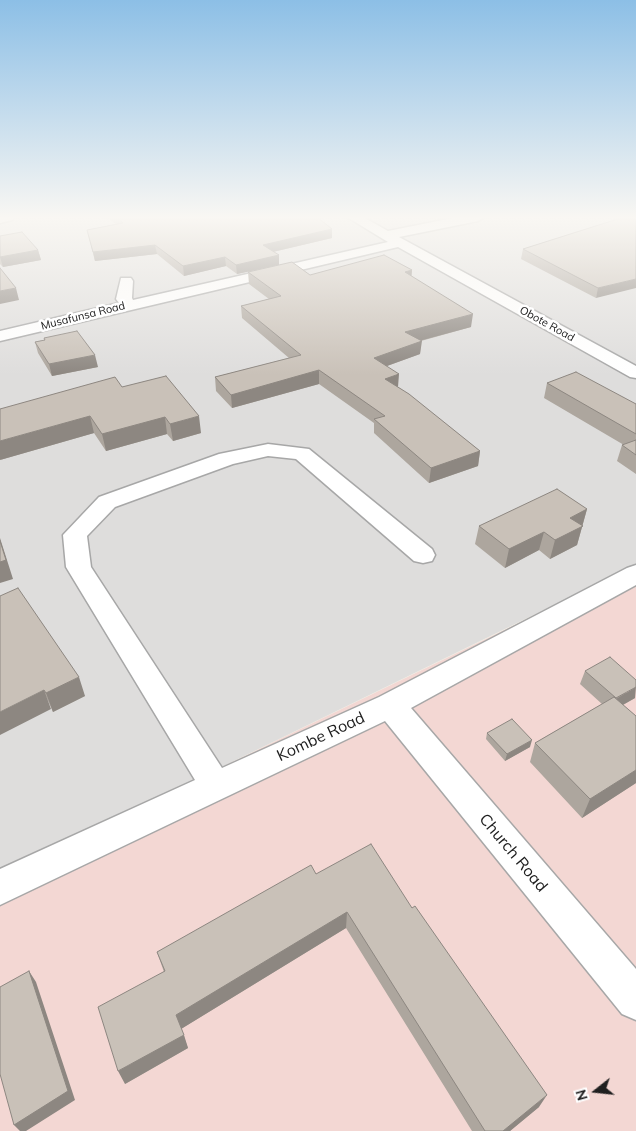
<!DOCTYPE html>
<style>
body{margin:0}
#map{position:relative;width:636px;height:1131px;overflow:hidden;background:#f1eee5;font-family:Mulish,sans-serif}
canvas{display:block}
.north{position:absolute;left:571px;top:1066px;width:50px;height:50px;-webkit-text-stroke:4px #fff;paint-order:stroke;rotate:254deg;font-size:14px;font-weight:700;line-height:20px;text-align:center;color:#202020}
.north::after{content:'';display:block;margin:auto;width:18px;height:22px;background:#202020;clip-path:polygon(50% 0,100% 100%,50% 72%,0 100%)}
</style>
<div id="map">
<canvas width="636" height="1131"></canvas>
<div class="north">N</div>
</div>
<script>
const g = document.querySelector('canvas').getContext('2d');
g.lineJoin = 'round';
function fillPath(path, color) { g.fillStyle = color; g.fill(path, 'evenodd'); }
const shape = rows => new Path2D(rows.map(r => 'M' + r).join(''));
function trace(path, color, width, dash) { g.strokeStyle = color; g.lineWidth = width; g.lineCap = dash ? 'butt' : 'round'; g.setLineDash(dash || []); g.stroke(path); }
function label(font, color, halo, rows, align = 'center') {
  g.font = font + ' Mulish,sans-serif'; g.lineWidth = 5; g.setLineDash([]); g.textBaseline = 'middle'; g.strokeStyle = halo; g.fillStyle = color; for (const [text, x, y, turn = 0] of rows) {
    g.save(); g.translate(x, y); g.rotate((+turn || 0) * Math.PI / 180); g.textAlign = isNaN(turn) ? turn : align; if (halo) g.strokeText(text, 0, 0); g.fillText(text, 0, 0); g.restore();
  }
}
const residential = shape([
 [0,217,636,217,636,565,0,875]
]);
const commercial = shape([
 [636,566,636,1131,0,1131,0,875]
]);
const minor = shape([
 [0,217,14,217,12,220,0,223,0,217],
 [347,217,363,217,388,231,458,217,484,217,478,221,399,237,636,366,636,378,630,377,398,247,0,341,0,331,119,303,116,299,121,278,131,278,133,281,132,298,133,300,388,242,347,217],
 [268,444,309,449,432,549,435,555,432,561,423,563,414,561,296,459,268,456,233,464,115,507,87,536,91,567,222,768,379,697,627,568,636,565,636,585,411,708,636,969,636,1020,622,1014,385,721,0,905,0,869,195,780,66,567,63,535,99,497,219,454,268,444]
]);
const wall = shape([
 [107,217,317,217,332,238,273,252,279,265,237,274,226,266,184,276,157,254,95,261,87,230,116,224],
 [624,217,596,298,521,259,523,249],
 [0,236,38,250,41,260,3,267,0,264],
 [412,270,411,276,471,327,421,341,420,354,387,366,398,387,480,451,478,466,429,483,374,433,374,423,319,384,232,408,216,391,215,377,289,358,242,318,241,306,269,299,249,284,248,272,310,275],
 [44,338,98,367,52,376,38,353,35,342,44,340],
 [547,383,636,404,636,474,617,461,622,445,624,445,544,398],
 [122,387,201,433,173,441,167,434,106,451,94,433,0,460],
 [587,509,577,545,550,559,539,550,505,568,475,544,479,526],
 [0,596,85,696,53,712],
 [585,671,635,698,623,705,636,716,636,783,582,818,530,762,535,743,602,704,580,684],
 [487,733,530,747,505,761,486,739],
 [316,874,539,1107,510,1131,472,1131,346,928,181,1029,188,1048,125,1084,164,972,157,952]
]);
const shadedWall = shape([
 [332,229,332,238,264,254,263,245],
 [155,245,157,254,95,261,93,252],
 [38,250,41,260,3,267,0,257],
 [279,255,279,265,237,274,236,265],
 [225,257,226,266,184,276,183,266],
 [412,270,411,282,405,272],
 [636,279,636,288,596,298,598,288],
 [16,288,19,300,0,304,0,291],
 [473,314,471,327,404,345,405,332],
 [422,341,420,354,373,371,374,358],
 [95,355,98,367,52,376,49,364],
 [319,370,319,384,232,408,231,395],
 [399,374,398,387,385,379],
 [90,416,94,433,0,460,0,441],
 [199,416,201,433,173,441,170,424],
 [165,417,167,434,106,451,102,434],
 [480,451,478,466,429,483,431,468],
 [587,509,577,545,550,559,555,540,570,518],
 [544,532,539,550,505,568,509,549],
 [0,538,13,579,0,583],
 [79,677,85,696,53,712,46,693],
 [636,687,635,698,610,712,616,699],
 [44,690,51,709,0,735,0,712],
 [532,740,530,747,505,761,507,754],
 [636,770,636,783,582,818,590,799],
 [347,912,346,928,181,1029,176,1015],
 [29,971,36,982,75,1100,26,1131,20,1131,14,1125],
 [184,1035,188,1048,125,1084,118,1071],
 [547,1095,539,1107,510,1131,503,1131]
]);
const building = shape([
 [116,217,317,217,332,229,263,245,279,255,236,265,225,257,183,266,155,245,93,252,87,230,123,223,116,217],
 [624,217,636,217,636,279,598,288,523,249,624,217],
 [22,232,38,250,0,257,0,236,22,232],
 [384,255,412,270,405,272,473,314,405,332,422,341,374,358,399,374,385,379,409,394,480,451,431,468,374,419,385,416,319,370,231,395,215,377,301,355,241,306,281,296,248,272,292,262,310,275,384,255],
 [0,268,16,288,0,291,0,268],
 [77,331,95,355,49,364,35,342,45,340,44,338,77,331],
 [576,372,636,404,636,434,547,383,576,372],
 [166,376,199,416,170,424,165,417,102,434,90,416,0,441,0,409,115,377,122,387,166,376],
 [636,440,636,455,622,445,636,440],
 [557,489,587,509,570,518,583,526,555,540,544,532,509,549,479,526,557,489],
 [0,541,6,560,0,562,0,541],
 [18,588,79,677,46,693,44,690,0,712,0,596,18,588],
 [610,657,636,680,636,687,616,698,585,671,610,657],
 [614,697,636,716,636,770,590,799,535,743,614,697],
 [512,719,532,740,507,754,487,733,512,719],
 [371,844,412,908,415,906,547,1095,503,1131,485,1131,347,912,176,1015,184,1035,118,1071,98,1007,165,971,157,952,311,865,316,874,371,844],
 [29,971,68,1091,14,1125,0,1074,0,987,29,971]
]);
const farStreetnames = [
 ["Musafunsa Road",83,316,-14],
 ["Obote Road",547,324,29]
];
const nearStreetnames = [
 ["Kombe Road",321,737,-25],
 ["Church Road",513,853,50]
];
fillPath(residential, '#dedddc');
fillPath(commercial, '#f3d7d3');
trace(minor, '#a7a7a7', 3);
fillPath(minor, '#fff');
fillPath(wall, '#ada69e');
fillPath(shadedWall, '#8d8781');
fillPath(building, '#c9c1b8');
trace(building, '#8d8781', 1);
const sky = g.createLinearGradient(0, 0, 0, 375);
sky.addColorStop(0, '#8cbfe6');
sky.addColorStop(0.58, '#f9f7f3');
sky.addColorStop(1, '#f9f7f300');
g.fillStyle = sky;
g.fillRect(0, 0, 636, 375);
label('11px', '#202020', '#fff', farStreetnames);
label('16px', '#202020', '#fff', nearStreetnames);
</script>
